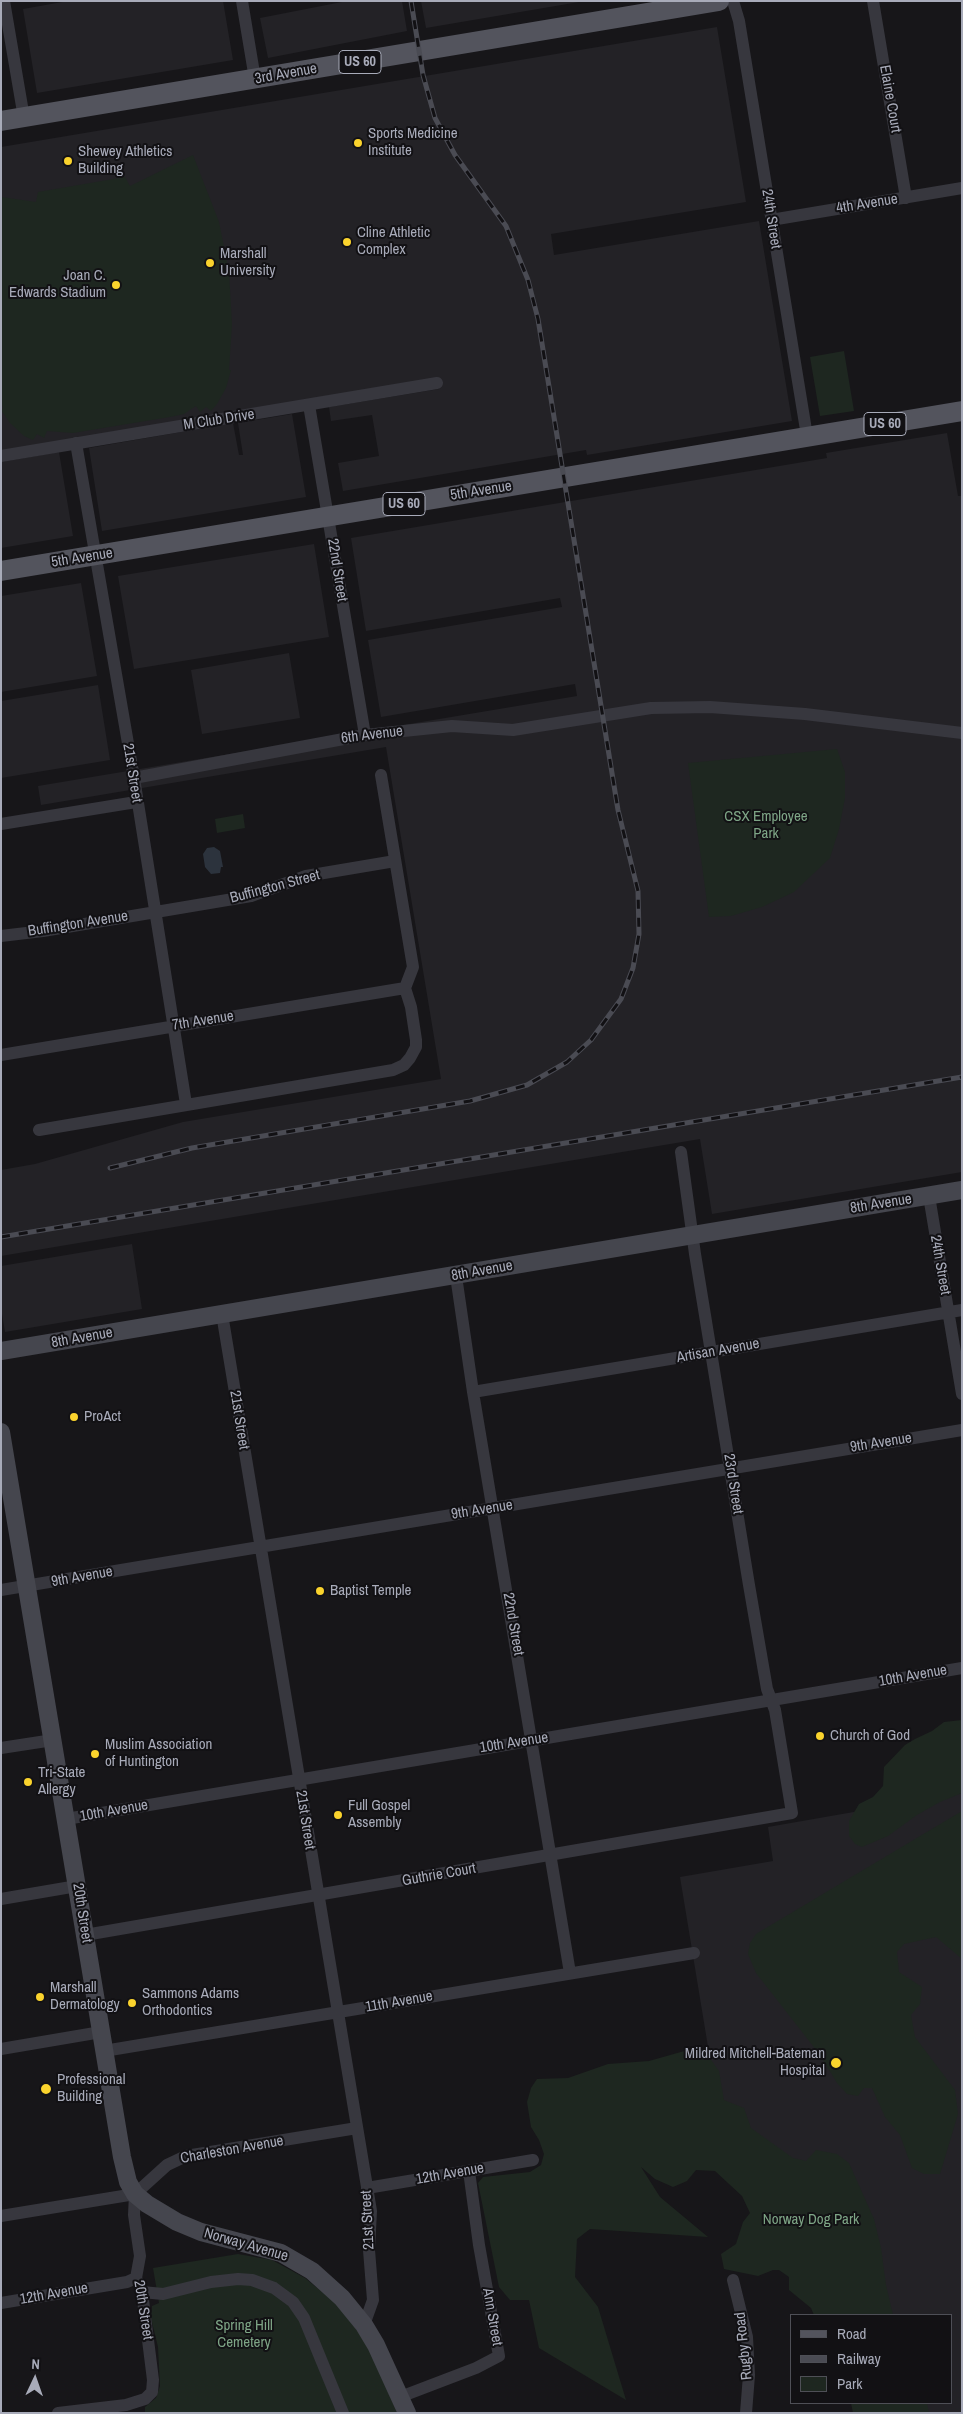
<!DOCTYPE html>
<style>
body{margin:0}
#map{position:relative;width:963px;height:2414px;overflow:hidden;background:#171619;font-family:"Archivo Narrow",sans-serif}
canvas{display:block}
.frame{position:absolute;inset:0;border:2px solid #a8abb9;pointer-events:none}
.legend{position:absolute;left:790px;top:2314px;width:162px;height:90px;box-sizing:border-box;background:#121114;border:1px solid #4e4f56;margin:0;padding:6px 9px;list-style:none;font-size:15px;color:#a8abb9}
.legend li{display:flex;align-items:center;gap:10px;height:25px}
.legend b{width:25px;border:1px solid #4e4f56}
.north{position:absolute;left:10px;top:2354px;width:50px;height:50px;-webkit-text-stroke:4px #121114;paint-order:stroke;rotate:3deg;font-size:14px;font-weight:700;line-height:20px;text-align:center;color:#a8abb9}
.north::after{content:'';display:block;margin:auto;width:18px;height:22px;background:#a8abb9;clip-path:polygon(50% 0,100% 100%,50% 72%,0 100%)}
</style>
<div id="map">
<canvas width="963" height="2414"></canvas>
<div class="frame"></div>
<ul class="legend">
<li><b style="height:6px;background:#53545d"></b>Road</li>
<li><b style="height:6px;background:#4a4b53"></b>Railway</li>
<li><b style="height:14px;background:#1e2720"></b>Park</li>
</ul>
<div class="north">N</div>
</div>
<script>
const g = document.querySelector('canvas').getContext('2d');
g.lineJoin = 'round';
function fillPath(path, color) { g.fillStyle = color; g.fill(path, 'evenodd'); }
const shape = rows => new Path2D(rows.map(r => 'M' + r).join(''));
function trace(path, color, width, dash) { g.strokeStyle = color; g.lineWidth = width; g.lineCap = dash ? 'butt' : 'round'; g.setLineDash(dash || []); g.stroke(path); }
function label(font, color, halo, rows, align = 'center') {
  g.font = font + ' "Archivo Narrow",sans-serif'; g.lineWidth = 4; g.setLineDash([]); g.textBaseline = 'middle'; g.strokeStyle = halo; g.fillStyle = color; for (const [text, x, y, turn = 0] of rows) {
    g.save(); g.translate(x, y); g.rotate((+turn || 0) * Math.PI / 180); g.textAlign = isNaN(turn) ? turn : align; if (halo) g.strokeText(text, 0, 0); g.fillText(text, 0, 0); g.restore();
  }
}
const built = shape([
 [68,1,223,1,233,60,37,93,23,9],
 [347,1,402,1,407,31,268,58,260,18],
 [421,1,585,1,426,28],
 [717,27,746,202,551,234,554,255,759,221,792,421,587,455,586,450,343,491,338,463,379,456,372,415,331,421,329,407,439,389,438,380,1,452,1,147],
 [292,414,306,497,102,531,89,448,233,423,239,455,243,455,238,423],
 [947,433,958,496,962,496,962,1172,712,1214,700,1139,1,1256,1,1170,35,1164,183,1122,441,1079,386,747,41,805,38,786,577,696,575,684,381,717,368,640,562,607,560,598,366,631,351,538,827,458,826,453],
 [59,452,73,536,1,548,1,462],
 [314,544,329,637,134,669,118,576],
 [81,583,97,676,1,692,1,596],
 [289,653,300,718,202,734,191,670],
 [98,685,110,760,1,778,1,701],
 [132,1244,142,1309,5,1332,1,1308,1,1266],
 [962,1793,962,2413,914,2413,911,2403,952,2403,952,2315,887,2315,805,2179,726,2156,680,1877,773,1861,768,1827]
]);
const green = shape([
 [193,155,219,222,229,272,232,324,229,370,231,370,226,388,217,404,211,411,206,407,200,412,196,406,184,414,170,417,73,433,47,431,44,438,37,434,33,440,24,436,10,423,1,410,3,408,1,403,1,197,36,202,38,192,125,177,130,186],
 [844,351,854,411,820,416,810,357],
 [837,749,845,772,845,798,839,829,830,858,794,892,762,907,731,916,709,917,688,763],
 [243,814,245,828,217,833,215,819],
 [962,1720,962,1793,940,1802,917,1815,888,1836,862,1847,855,1844,849,1836,849,1821,859,1804,873,1797,883,1786,884,1767,905,1745,915,1739,932,1731,944,1722],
 [962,1811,962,1959,936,1937,904,1944,897,1952,899,1972,922,1987,920,2004,911,2015,915,2037,955,2090,958,2114,940,2174,924,2174,912,2168,900,2135,885,2117,872,2088,864,2088,858,2096,847,2094,837,2083,820,2055,756,1973,748,1954,750,1943,756,1934],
 [695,2048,703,2050,709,2057,719,2071,724,2100,744,2108,751,2128,793,2158,806,2161,816,2150,837,2154,849,2163,874,2219,881,2248,886,2285,893,2315,814,2315,811,2308,789,2290,789,2277,779,2270,773,2270,758,2276,724,2269,721,2254,736,2244,743,2222,750,2213,742,2196,715,2171,696,2170,687,2181,673,2187,655,2179,641,2167,660,2197,708,2237,590,2229,577,2239,575,2277,598,2307,626,2400,539,2348,529,2300,510,2300,499,2287,478,2183,483,2177,530,2172,541,2165,544,2154,539,2140,531,2127,527,2102,531,2088,537,2079,568,2078,608,2064,649,2061],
 [238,2254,272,2260,305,2278,338,2305,370,2348,397,2413,145,2413,145,2407,156,2398,160,2386,158,2347,151,2318,152,2306,159,2303,153,2268],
 [851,2403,927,2403,929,2413,853,2413]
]);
const water = shape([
 [214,847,220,851,223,867,221,867,220,873,211,874,205,867,203,854,207,848]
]);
const street = shape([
 [4,1,24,118],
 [242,1,255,79],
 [733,1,739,21,807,436],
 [873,1,906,198],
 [771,220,962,188],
 [309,405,365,735],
 [76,443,134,778,186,1104],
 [1,456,437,383],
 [134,778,365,735,452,726,513,730,651,708,710,707,805,714,962,733],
 [1,824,136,802],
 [1,936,43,931,251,896,306,876,395,861],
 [1,1055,405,988],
 [39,1130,393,1070,404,1065,410,1058,416,1047,416,1040,411,1007,405,988,413,967,381,775],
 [929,1196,962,1394],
 [456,1276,473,1392,570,1973],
 [222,1314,371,2211,369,2250,373,2300,364,2325],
 [473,1392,962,1310],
 [1,1590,962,1430],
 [1,1748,53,1740],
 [66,1819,962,1668],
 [1,1899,77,1886],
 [85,1935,792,1813,775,1710,767,1689,749,1585,695,1254,681,1152],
 [1,2049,101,2032],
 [104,2051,694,1953],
 [367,2188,533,2160],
 [135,2194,134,2215,140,2256,136,2278],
 [1,2216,135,2194,167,2165,186,2156,357,2128],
 [733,2280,747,2337,749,2375,746,2413],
 [142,2292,163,2294,211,2282,238,2279,252,2280,274,2288,293,2302,304,2318,343,2413],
 [1,2303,127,2282,136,2278],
 [400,2397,476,2368,499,2356,479,2245,469,2171],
 [58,2413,126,2405,145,2399,152,2392,153,2380,142,2292,136,2278]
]);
const secondary = shape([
 [1,1351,962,1190],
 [1,1432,122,2157,128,2182,135,2194,147,2204,177,2222,201,2232,281,2253,312,2271,342,2298,364,2325,376,2345,407,2413]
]);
const primary = shape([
 [1,121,719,1],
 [1,571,962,411]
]);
const rail = shape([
 [110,1168,192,1148,470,1101,527,1085,567,1062,591,1040,621,999,633,968,639,934,638,891,618,810,538,319,528,280,506,226,455,155,435,118,423,75,411,1],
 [1,1237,962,1077]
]);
const markers = [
 [358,143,5,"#fad32d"],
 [68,161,5,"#fad32d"],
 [347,242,5,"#fad32d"],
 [210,263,5,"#fad32d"],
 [116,285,5,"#fad32d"],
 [74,1417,5,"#fad32d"],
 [320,1591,5,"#fad32d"],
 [820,1736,5,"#fad32d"],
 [95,1754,5,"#fad32d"],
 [28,1782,5,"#fad32d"],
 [338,1815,5,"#fad32d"],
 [40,1997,5,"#fad32d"],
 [132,2003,5,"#fad32d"],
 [836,2063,6,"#fad32d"],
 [46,2089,6,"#fad32d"]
];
const shields = [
 [360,62,42],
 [885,424,42],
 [404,504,42]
];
const shieldNames = [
 ["US 60",360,62],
 ["US 60",885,424],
 ["US 60",404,504]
];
const streetNames = [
 ["3rd Avenue",286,74,-10],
 ["Elaine Court",890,99,80],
 ["4th Avenue",867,204,-9],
 ["24th Street",771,219,81],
 ["M Club Drive",219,420,-9],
 ["5th Avenue",481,491,-9],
 ["5th Avenue",82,558,-9],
 ["22nd Street",337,570,81],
 ["6th Avenue",372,735,-7],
 ["21st Street",132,773,81],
 ["Buffington Street",275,887,-15],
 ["Buffington Avenue",78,924,-9],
 ["7th Avenue",203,1021,-9],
 ["8th Avenue",881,1204,-9],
 ["24th Street",940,1265,80],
 ["8th Avenue",482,1271,-10],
 ["8th Avenue",82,1338,-10],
 ["Artisan Avenue",718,1351,-10],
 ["21st Street",239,1420,81],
 ["9th Avenue",881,1443,-9],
 ["23rd Street",733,1484,81],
 ["9th Avenue",482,1510,-9],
 ["9th Avenue",82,1577,-10],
 ["22nd Street",513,1624,80],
 ["10th Avenue",913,1676,-10],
 ["10th Avenue",514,1743,-9],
 ["10th Avenue",114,1811,-10],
 ["21st Street",305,1820,81],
 ["Guthrie Court",439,1875,-10],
 ["20th Street",82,1913,81],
 ["11th Avenue",399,2002,-10],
 ["Charleston Avenue",232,2150,-10],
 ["12th Avenue",450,2174,-10],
 ["21st Street",368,2220,-93],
 ["Norway Avenue",246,2245,16],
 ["12th Avenue",54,2294,-10],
 ["20th Street",143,2310,81],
 ["Ann Street",492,2317,80],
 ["Rugby Road",744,2346,-96]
];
const poiNames = [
 ["Sports Medicine",368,134],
 ["Institute",368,151],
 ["Shewey Athletics",78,152],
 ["Building",78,169],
 ["Cline Athletic",357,233],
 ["Complex",357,250],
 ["Marshall",220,254],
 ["University",220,271],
 ["Joan C.",106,276,"right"],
 ["Edwards Stadium",106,293,"right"],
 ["ProAct",84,1417],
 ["Baptist Temple",330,1591],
 ["Church of God",830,1736],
 ["Muslim Association",105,1745],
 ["of Huntington",105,1762],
 ["Tri-State",38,1773],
 ["Allergy",38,1790],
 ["Full Gospel",348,1806],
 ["Assembly",348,1823],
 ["Marshall",50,1988],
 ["Dermatology",50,2005],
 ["Sammons Adams",142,1994],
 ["Orthodontics",142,2011],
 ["Mildred Mitchell-Bateman",825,2054,"right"],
 ["Hospital",825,2071,"right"],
 ["Professional",57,2080],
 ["Building",57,2097]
];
const parkNames = [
 ["CSX Employee",766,817],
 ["Park",766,834],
 ["Norway Dog Park",811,2220],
 ["Spring Hill",244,2326],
 ["Cemetery",244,2343]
];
fillPath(built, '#232226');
fillPath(green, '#1e2720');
fillPath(water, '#2c333d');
trace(street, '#37373e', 12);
trace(secondary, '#45464e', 18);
trace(primary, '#53545d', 20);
trace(rail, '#4a4b53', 5);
trace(rail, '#121114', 3, [9]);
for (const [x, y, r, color] of markers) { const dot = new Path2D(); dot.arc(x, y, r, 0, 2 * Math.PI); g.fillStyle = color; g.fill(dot); trace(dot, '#121114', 2); }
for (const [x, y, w] of shields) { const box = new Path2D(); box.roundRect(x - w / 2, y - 11.5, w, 23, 4); g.fillStyle = '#121114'; g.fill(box); trace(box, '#a8abb9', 1); }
label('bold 14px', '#a8abb9', null, shieldNames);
label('15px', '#a8abb9', '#121114', streetNames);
label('15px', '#a8abb9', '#121114', poiNames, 'left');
label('15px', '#7ea586', '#121114', parkNames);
</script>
